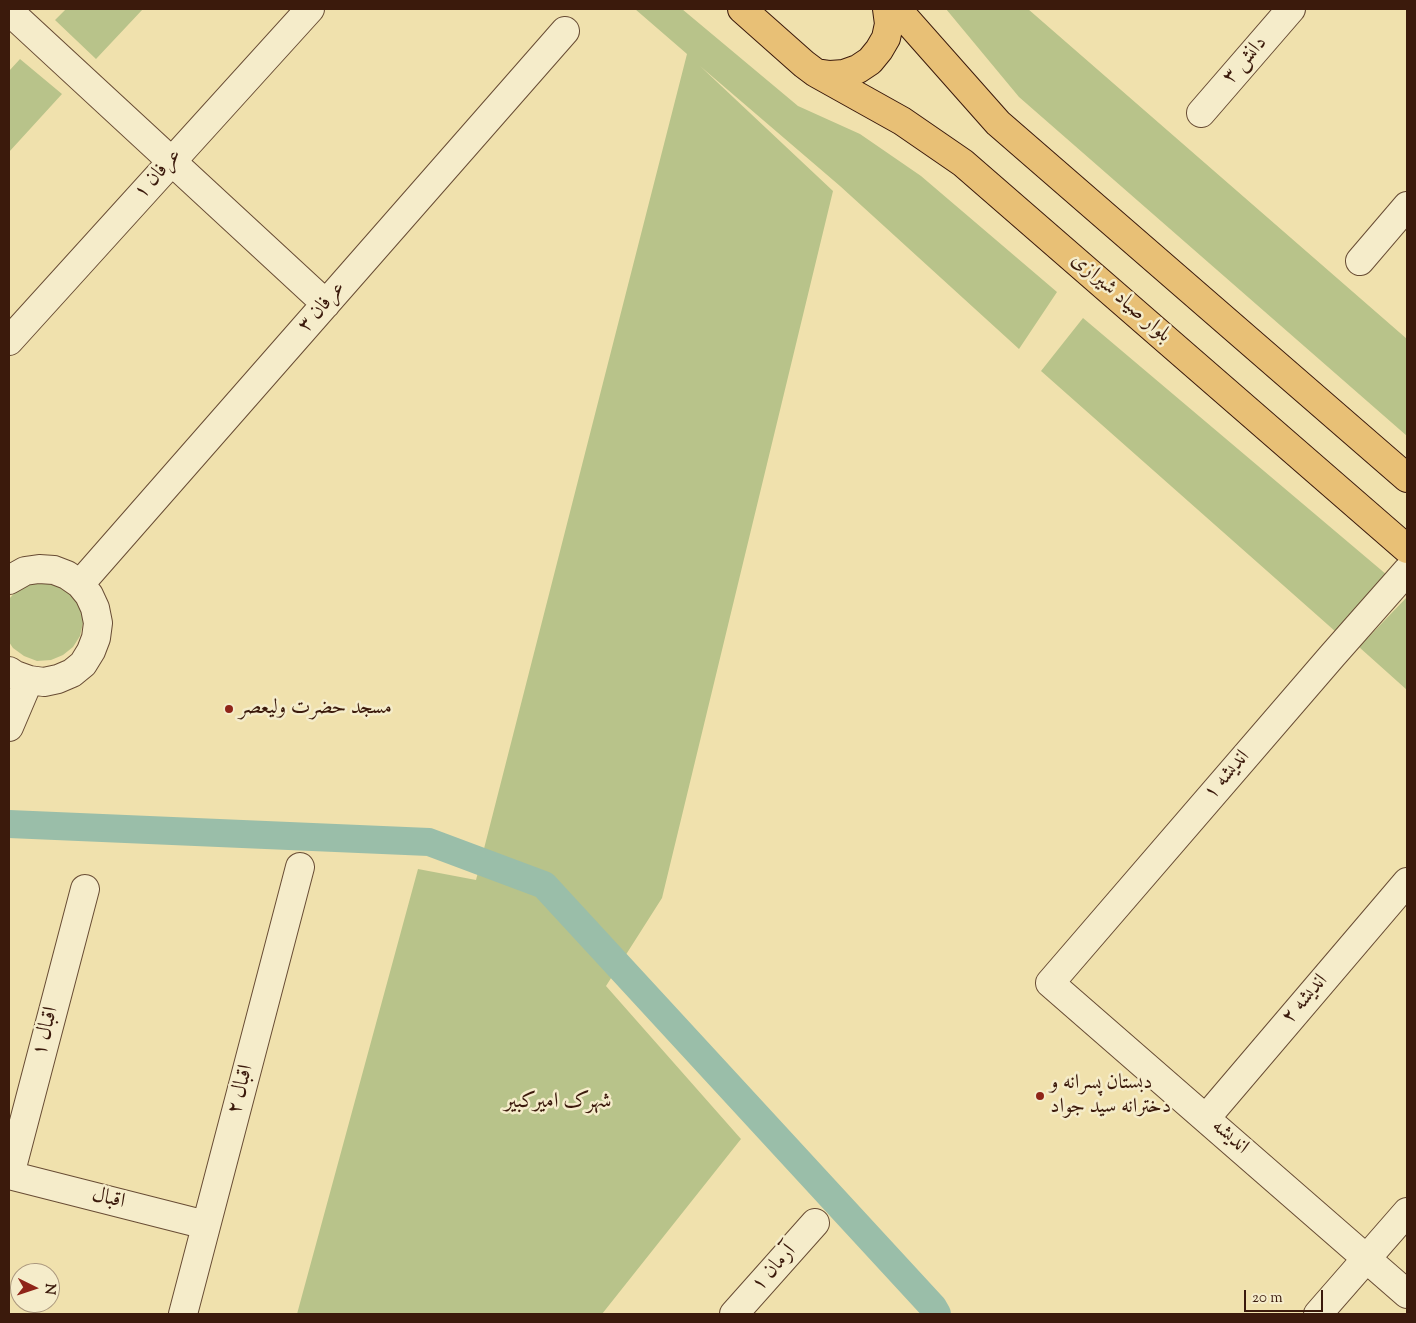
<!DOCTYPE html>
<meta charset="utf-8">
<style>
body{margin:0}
#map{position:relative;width:1416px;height:1323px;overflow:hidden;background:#f0e1ad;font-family:"Sorts Mill Goudy",serif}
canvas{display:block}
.frame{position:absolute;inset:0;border:10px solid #3b1a0c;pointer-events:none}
.north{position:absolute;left:10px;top:1263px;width:50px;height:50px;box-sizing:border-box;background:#f5ecca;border:1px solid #ab987e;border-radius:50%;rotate:94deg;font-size:14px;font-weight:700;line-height:20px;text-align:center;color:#3b1a0c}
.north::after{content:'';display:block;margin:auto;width:18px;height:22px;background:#8f2418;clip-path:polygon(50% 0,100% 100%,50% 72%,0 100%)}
.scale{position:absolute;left:1244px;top:1290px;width:79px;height:22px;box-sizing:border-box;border:2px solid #3b1a0c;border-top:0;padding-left:6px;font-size:15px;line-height:18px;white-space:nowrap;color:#3b1a0c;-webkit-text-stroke:4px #f5ecca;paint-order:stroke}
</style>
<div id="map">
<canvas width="1416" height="1323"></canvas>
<div class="frame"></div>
<div class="north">N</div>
<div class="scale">20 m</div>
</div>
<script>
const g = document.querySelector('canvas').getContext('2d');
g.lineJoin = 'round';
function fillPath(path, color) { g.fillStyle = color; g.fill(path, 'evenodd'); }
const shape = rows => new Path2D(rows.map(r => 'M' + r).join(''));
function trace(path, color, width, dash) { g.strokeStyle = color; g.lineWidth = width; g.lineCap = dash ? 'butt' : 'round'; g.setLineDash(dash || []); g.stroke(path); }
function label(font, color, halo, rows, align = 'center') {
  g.font = font + ' "Sorts Mill Goudy",Amiri,serif'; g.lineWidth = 5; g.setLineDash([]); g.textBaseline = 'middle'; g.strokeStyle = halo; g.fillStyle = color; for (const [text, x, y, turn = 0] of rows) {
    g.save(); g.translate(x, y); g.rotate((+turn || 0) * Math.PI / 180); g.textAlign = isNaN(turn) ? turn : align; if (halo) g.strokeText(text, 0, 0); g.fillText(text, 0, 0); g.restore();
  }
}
const green = shape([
 [66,9,143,9,96,59,55,20],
 [635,9,682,9,798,106,860,134,921,176,1057,292,1019,349,840,186,700,66,833,191,662,898,606,986,741,1139,602,1314,297,1314,418,869,476,880,687,54],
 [946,9,1028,9,1407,339,1407,436,1019,97],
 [20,59,62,94,9,152,9,71],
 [1083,318,1387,575,1336,632,1041,371],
 [31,582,56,582,76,599,81,610,83,623,80,636,73,647,63,655,51,660,37,661,24,656,13,648,9,642,9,599,19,588],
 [1407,597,1407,690,1359,647]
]);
const canal = shape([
 [9,824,429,842,544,885,933,1307,937,1314]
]);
const minor = shape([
 [9,11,326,304],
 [1201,113,1291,9],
 [1360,261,1407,206],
 [9,341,310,9],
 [1407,571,1332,656,1050,983,1407,1294],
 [9,580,25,571,39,569,54,570,67,575,80,584,89,595,95,608,98,623,96,638,91,651,83,664,72,673,58,679,44,682,29,680,15,675,9,671],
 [80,584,565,31],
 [9,727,29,680],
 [1206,1118,1407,882],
 [9,1175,206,1225],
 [10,1175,85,889],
 [183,1314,300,867],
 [734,1314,815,1223],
 [1318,1314,1407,1212]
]);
const major = shape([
 [742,9,804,64,816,73,830,75,844,74,858,69,870,61,879,50,886,38,889,24,887,9],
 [897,9,998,123,1407,478],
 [816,73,902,121,963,163,1407,549]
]);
const markers = [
 [229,709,5,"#8f2418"],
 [1040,1096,5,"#8f2418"]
];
const streetNames = [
 ["دانش ۳",1246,61,-49],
 ["عرفان ۱",159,175,-48],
 ["بلوار صیاد شیرازی",1120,299,41],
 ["عرفان ۳",323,308,-49],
 ["اندیشه ۱",1228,776,-49],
 ["اندیشه ۲",1306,1000,-49],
 ["اقبال ۱",47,1032,-75],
 ["اقبال ۲",242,1090,-75],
 ["اندیشه",1229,1138,41],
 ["اقبال",108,1200,14],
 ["آرمان ۱",775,1269,-48]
];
const poiNames = [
 ["مسجد حضرت ولیعصر",239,709],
 ["دبستان پسرانه و",1050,1084],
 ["دخترانه سید جواد",1050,1108]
];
const neighbourhoodNames = [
 ["شهرک امیرکبیر",558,1103]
];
fillPath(green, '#b8c38a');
trace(canal, '#9abea9', 28);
trace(minor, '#684c34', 30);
trace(major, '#3b1a0c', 30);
trace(minor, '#f5ecca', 28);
trace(major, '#e8c076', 28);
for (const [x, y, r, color] of markers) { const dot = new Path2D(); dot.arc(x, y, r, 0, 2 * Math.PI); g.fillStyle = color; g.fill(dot); trace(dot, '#f5ecca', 2); }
label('21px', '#3b1a0c', '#f5ecca', streetNames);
label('21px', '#3b1a0c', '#f5ecca', poiNames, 'left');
label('22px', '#3b1a0c', '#f5ecca', neighbourhoodNames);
</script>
